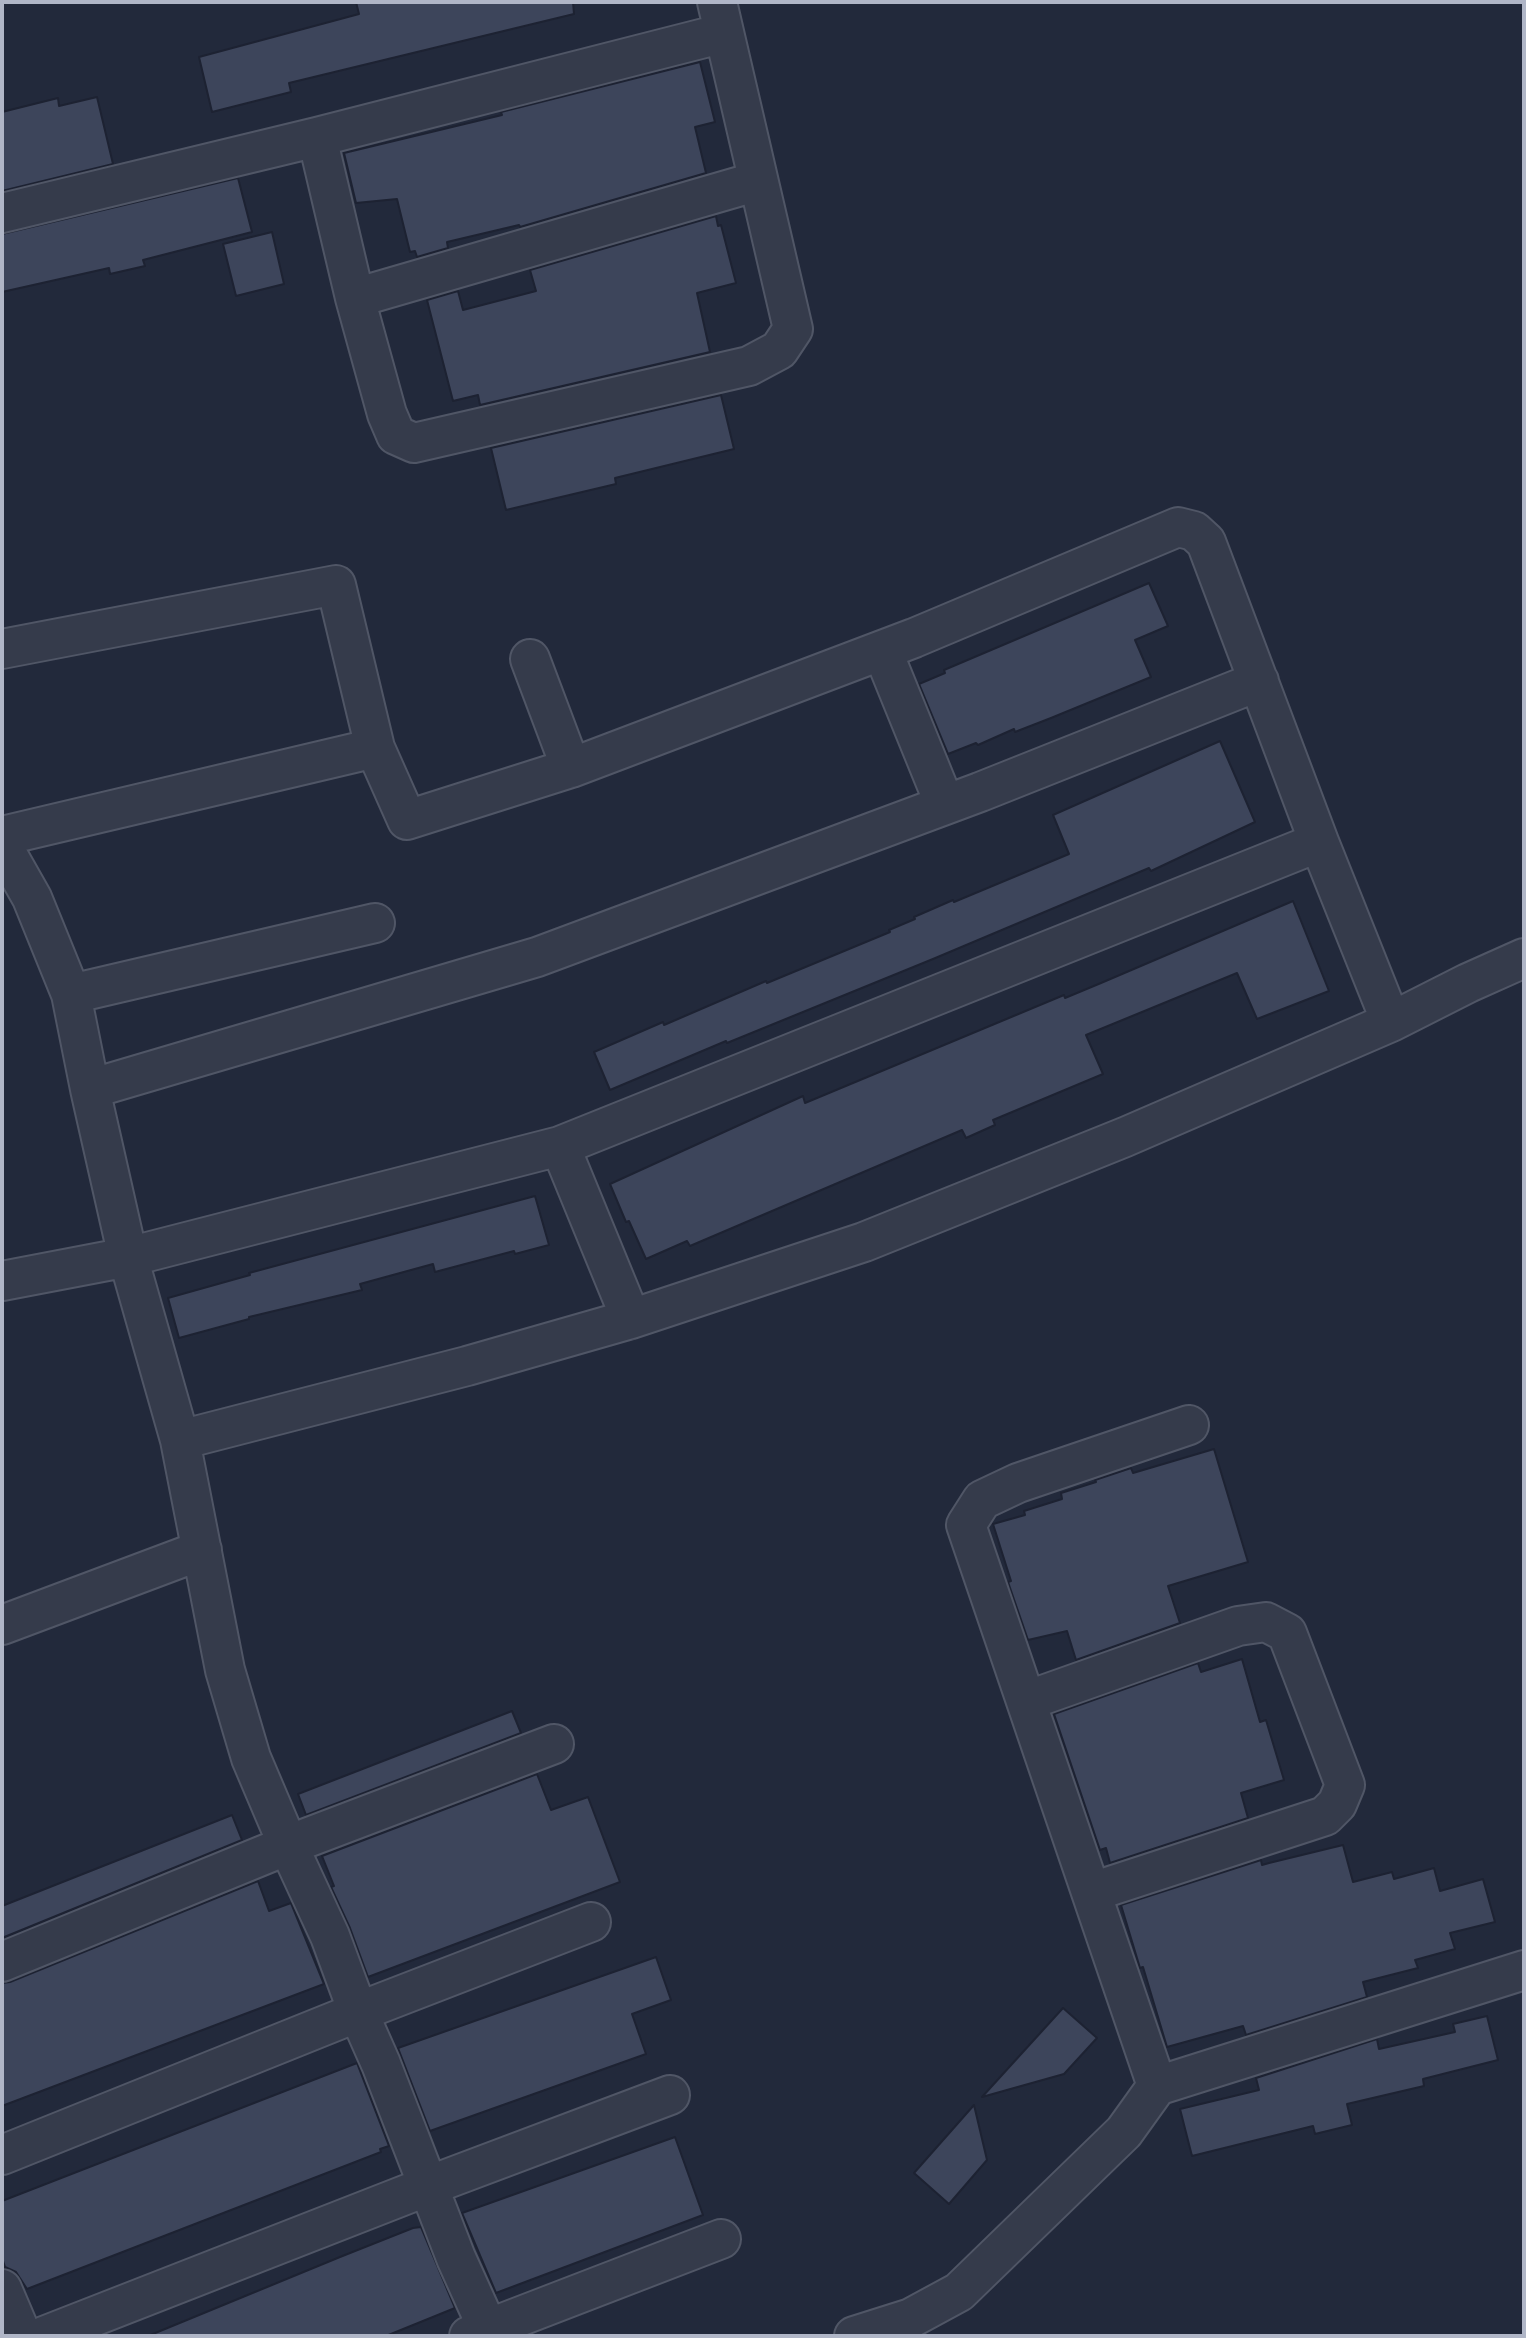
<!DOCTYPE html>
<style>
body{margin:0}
#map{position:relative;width:1526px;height:2338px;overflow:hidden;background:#22293b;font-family:Commissioner,sans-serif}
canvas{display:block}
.frame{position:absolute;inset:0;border:4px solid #b0b6c7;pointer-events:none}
</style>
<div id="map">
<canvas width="1526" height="2338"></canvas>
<div class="frame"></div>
</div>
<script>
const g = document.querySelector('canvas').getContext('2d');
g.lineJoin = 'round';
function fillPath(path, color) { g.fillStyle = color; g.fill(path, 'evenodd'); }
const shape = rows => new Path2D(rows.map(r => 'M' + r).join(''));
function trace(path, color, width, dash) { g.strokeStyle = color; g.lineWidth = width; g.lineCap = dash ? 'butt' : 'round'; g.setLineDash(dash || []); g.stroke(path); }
const building = shape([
 [356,2,573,2,574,14,289,83,291,92,212,112,199,57,359,14,356,2],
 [700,62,715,122,695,127,706,173,520,227,519,225,447,242,448,248,417,257,415,251,410,252,397,199,356,203,344,153,502,115,501,112,700,62],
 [97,97,113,164,2,191,2,112,58,98,59,106,97,97],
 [238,178,252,232,143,260,145,266,110,274,109,268,2,292,2,234,238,178],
 [716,216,718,226,721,225,736,283,697,293,710,352,480,405,478,395,453,401,427,300,458,291,463,310,536,291,530,270,716,216],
 [272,232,284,284,236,296,223,244,272,232],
 [721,395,734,449,615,478,616,484,506,510,491,448,721,395],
 [1149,583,1168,626,1135,640,1151,677,1051,718,1015,732,1014,729,978,745,976,743,948,754,919,684,945,673,944,670,1149,583],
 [1220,741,1255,822,1151,871,1149,868,933,959,727,1043,726,1041,610,1090,594,1052,663,1022,664,1025,766,981,767,983,890,932,889,930,915,919,914,917,953,900,954,902,1069,854,1053,815,1220,741],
 [1293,901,1329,991,1257,1019,1237,973,1086,1035,1103,1074,993,1120,995,1125,966,1138,962,1130,690,1246,687,1241,646,1259,629,1221,626,1222,610,1184,803,1096,805,1103,1064,995,1065,998,1101,983,1293,901],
 [535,1196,549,1245,515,1254,514,1251,435,1272,433,1264,360,1284,362,1290,249,1317,249,1319,179,1338,168,1298,250,1275,249,1273,535,1196],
 [1214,1449,1248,1562,1168,1586,1180,1623,1076,1660,1067,1631,1028,1640,1008,1582,1011,1581,993,1524,1025,1515,1024,1511,1062,1499,1061,1493,1096,1482,1095,1480,1131,1468,1133,1473,1214,1449],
 [1242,1659,1260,1722,1266,1720,1284,1780,1241,1793,1248,1818,1110,1863,1106,1848,1100,1850,1054,1714,1198,1663,1201,1672,1242,1659],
 [512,1711,521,1733,306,1815,298,1794,512,1711],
 [537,1774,551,1810,588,1797,620,1882,368,1977,350,1928,331,1887,334,1886,322,1856,537,1774],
 [232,1815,242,1840,2,1938,2,1906,232,1815],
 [1343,1845,1353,1882,1392,1872,1394,1879,1434,1868,1440,1891,1483,1879,1495,1922,1450,1933,1455,1949,1415,1960,1418,1968,1363,1982,1367,1997,1246,2035,1243,2026,1167,2047,1143,1967,1140,1968,1121,1905,1261,1860,1262,1865,1269,1863,1343,1845],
 [258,1881,269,1911,291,1903,324,1984,2,2106,2,1983,10,1982,258,1881],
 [656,1957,671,2000,632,2014,646,2054,430,2131,398,2048,656,1957],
 [1063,2008,1097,2038,1064,2074,982,2097,1063,2008],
 [1487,2016,1498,2060,1423,2079,1424,2086,1347,2104,1352,2125,1315,2134,1313,2126,1192,2156,1180,2109,1259,2090,1256,2078,1377,2039,1379,2049,1455,2032,1453,2024,1487,2016],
 [357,2063,389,2146,380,2149,381,2152,27,2289,16,2272,5,2267,2,2258,2,2201,357,2063],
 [974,2105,987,2160,949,2204,914,2173,974,2105],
 [675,2137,703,2215,496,2293,462,2213,675,2137],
 [421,2227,455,2308,386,2336,148,2336,340,2257,413,2228,421,2227]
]);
const street = shape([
 [317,137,355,298,387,414,396,435,414,443,749,366,779,350,793,329,717,2],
 [2,213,317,137,724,33],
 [355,298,758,181],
 [2,649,336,585,375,748,407,820,571,768,914,638,1178,527,1194,531,1206,542,1319,842,1391,1022],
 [882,650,945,805],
 [530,659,571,768],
 [2,836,375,748],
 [2,845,32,898,71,994,90,1089,128,1257,180,1440,225,1670,251,1758,288,1845,330,1936,358,2012,381,2064,456,2258,488,2329],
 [71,994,375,923],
 [90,1089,537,957,980,792,1259,681],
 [560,1146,631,1319],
 [2,1281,128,1257,560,1146,1319,842],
 [180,1440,467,1366,631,1319,864,1242,1125,1137,1391,1022,1468,983,1524,958],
 [2,1625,202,1550],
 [1026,1701,1238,1626,1266,1622,1287,1633,1345,1785,1337,1804,1325,1816,1092,1892],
 [2,1962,288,1845,554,1744],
 [1157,2086,966,1525,982,1500,1018,1483,1189,1425],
 [2,2155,358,2012,591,1922],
 [2,2289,22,2336],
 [44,2336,428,2186,670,2095],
 [469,2336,721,2239],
 [854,2336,911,2318,959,2292,1124,2132,1157,2086,1524,1970]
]);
fillPath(building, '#3d455b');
trace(building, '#1d2232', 2);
trace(street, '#505666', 42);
trace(street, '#353b4b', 38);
</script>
